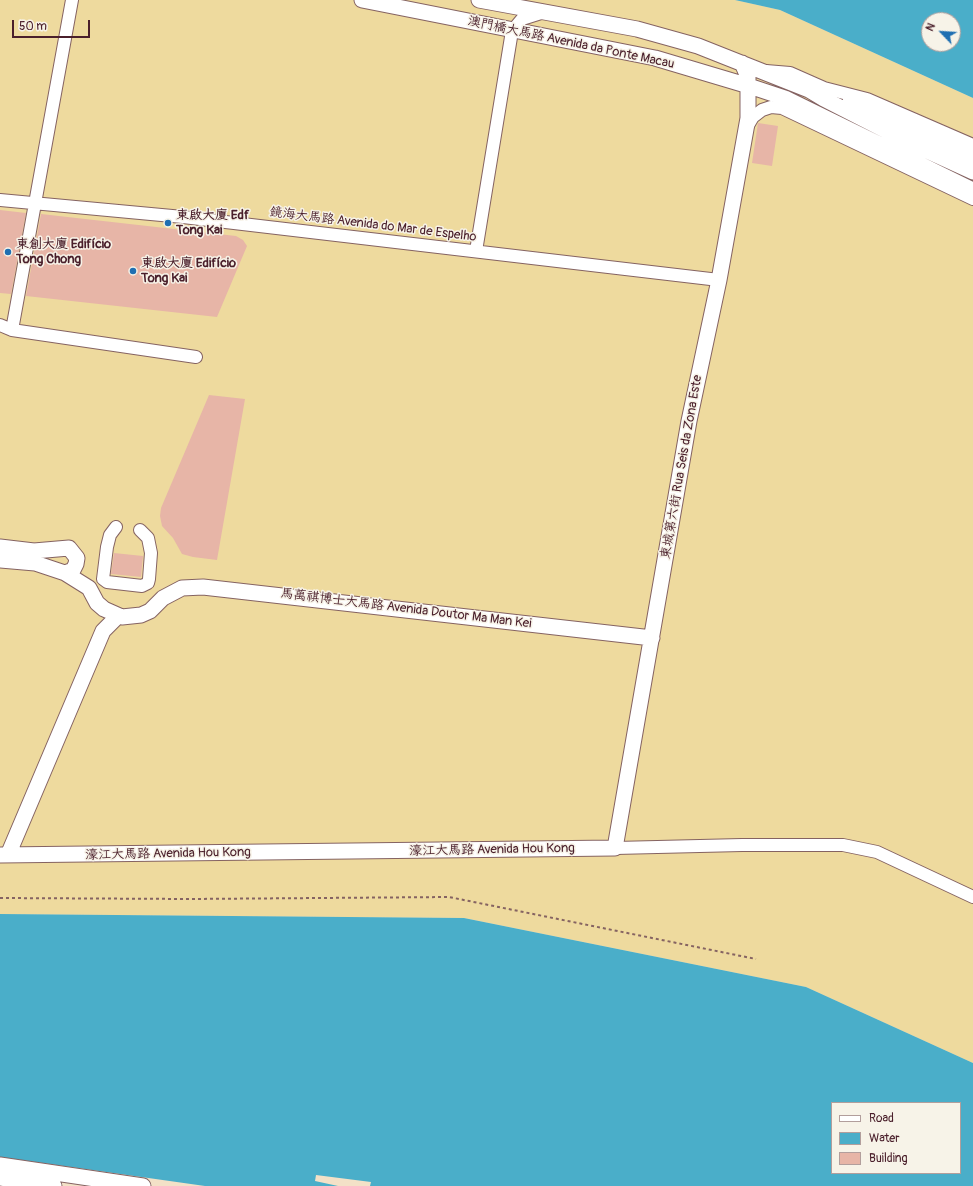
<!DOCTYPE html>
<meta charset="utf-8">
<style>
body{margin:0}
#map{position:relative;width:973px;height:1186px;overflow:hidden;background:#f3e1c7;font-family:Pangolin,sans-serif}
canvas{display:block}
.legend{position:absolute;left:831px;top:1102px;width:130px;height:72px;box-sizing:border-box;background:#f7f3e8;border:1px solid #b29e9c;margin:0;padding:5px 7px;list-style:none;font-size:12px;color:#4a1f2b}
.legend li{display:flex;align-items:center;gap:8px;height:20px}
.legend b{width:20px;border:1px solid #b29e9c}
.north{position:absolute;left:921px;top:12px;width:40px;height:40px;box-sizing:border-box;background:#f7f3e8;border:1px solid #b29e9c;border-radius:50%;rotate:295deg;font-size:11px;font-weight:700;line-height:16px;text-align:center;color:#4a1f2b}
.north::after{content:'';display:block;margin:auto;width:14px;height:18px;background:#1f6fb2;clip-path:polygon(50% 0,100% 100%,50% 72%,0 100%)}
.scale{position:absolute;left:12px;top:20px;width:78px;height:18px;box-sizing:border-box;border:2px solid #4a1f2b;border-top:0;padding-left:5px;font-size:12px;line-height:14px;white-space:nowrap;color:#4a1f2b;-webkit-text-stroke:3px #f7f3e8;paint-order:stroke}
</style>
<div id="map">
<canvas width="973" height="1186"></canvas>
<ul class="legend">
<li><b style="height:5px;background:#fff"></b>Road</li>
<li><b style="height:11px;background:#4aaec9"></b>Water</li>
<li><b style="height:11px;background:#e7b5a7"></b>Building</li>
</ul>
<div class="north">N</div>
<div class="scale">50 m</div>
</div>
<script>
const g = document.querySelector('canvas').getContext('2d');
g.lineJoin = 'round';
function fillPath(path, color) { g.fillStyle = color; g.fill(path, 'evenodd'); }
const shape = rows => new Path2D(rows.map(r => 'M' + r).join(''));
function trace(path, color, width, dash) { g.strokeStyle = color; g.lineWidth = width; g.lineCap = dash ? 'butt' : 'round'; g.setLineDash(dash || []); g.stroke(path); }
function label(font, color, halo, rows, align = 'center') {
  g.font = font + ' Pangolin,"LXGW WenKai TC",sans-serif'; g.lineWidth = 3; g.setLineDash([]); g.textBaseline = 'middle'; g.strokeStyle = halo; g.fillStyle = color; for (const [text, x, y, turn = 0] of rows) {
    g.save(); g.translate(x, y); g.rotate((+turn || 0) * Math.PI / 180); g.textAlign = isNaN(turn) ? turn : align; if (halo) g.strokeText(text, 0, 0); g.fillText(text, 0, 0); g.restore();
  }
}
const sand = shape([
 [0,0,735,0,780,10,973,98,973,1063,806,987,464,918,0,914]
]);
const water = shape([
 [735,0,973,0,973,98,780,10],
 [929,20,953,20,953,44,929,44],
 [0,914,464,918,806,987,973,1063,973,1186,0,1186],
 [832,1103,960,1103,960,1173,832,1173]
]);
const pier = shape([
 [0,1157,205,1186,18,1186,0,1183],
 [316,1175,371,1182,370,1186,338,1186,315,1181]
]);
const building = shape([
 [758,123,778,126,772,166,752,163],
 [0,210,26,213,11,294,0,293],
 [41,214,236,236,243,240,247,246,217,317,26,296],
 [209,395,245,399,217,560,193,557,182,554,173,538,162,526,160,516,161,508],
 [114,553,143,556,141,577,111,574]
]);
const path = shape([
 [0,898,190,899,449,897,756,959]
]);
const minor = shape([
 [766,71,790,73,824,88,867,99,973,145],
 [747,127,753,117,762,110,771,107,782,108,973,199],
 [0,200,183,217,719,280],
 [476,251,512,31,522,19,541,13],
 [0,325,12,330,196,357],
 [12,330,72,0],
 [116,527,110,535,107,547,103,579,107,582,142,586,148,583,149,579,151,553,148,538,140,530],
 [615,848,742,845,843,845,877,852,973,897]
]);
const major = shape([
 [362,0,655,58,749,86,785,98,973,190],
 [479,0,637,29,698,46,809,90,824,99,914,145,973,172],
 [850,102,973,158],
 [0,547,34,551,69,548,77,558,76,564,73,570,65,573],
 [0,560,35,563,65,573,89,588,97,603,104,609,122,617,141,615,150,611,163,598,182,588,203,587,652,638],
 [0,855,615,848,689,421,719,280,748,118,748,77,742,63],
 [8,855,103,631,118,616],
 [0,1165,143,1186],
 [0,1178,54,1186]
]);
const markers = [
 [168,223,4,"#1f6fb2"],
 [8,252,4,"#1f6fb2"],
 [133,271,4,"#1f6fb2"]
];
const streetNames = [
 ["澳門橋大馬路 Avenida da Ponte Macau",571,43,12],
 ["鏡海大馬路 Avenida do Mar de Espelho",373,225,7],
 ["東城第六街 Rua Seis da Zona Este",682,467,-80],
 ["馬萬祺博士大馬路 Avenida Doutor Ma Man Kei",406,609,7],
 ["濠江大馬路 Avenida Hou Kong",492,850,-1],
 ["濠江大馬路 Avenida Hou Kong",168,854,-1]
];
const poiNames = [
 ["東啟大廈 Edf",176,216],
 ["Tong Kai",176,231],
 ["東創大廈 Edifício",16,245],
 ["Tong Chong",16,260],
 ["東啟大廈 Edifício",141,264],
 ["Tong Kai",141,279]
];
fillPath(sand, '#eeda9e');
fillPath(water, '#4aaec9');
fillPath(pier, '#f3e1c7');
fillPath(building, '#e7b5a7');
trace(minor, '#856362', 14);
trace(major, '#856362', 17);
trace(path, '#856362', 2, [3, 3]);
trace(minor, '#fff', 12);
trace(major, '#fff', 15);
for (const [x, y, r, color] of markers) { const dot = new Path2D(); dot.arc(x, y, r, 0, 2 * Math.PI); g.fillStyle = color; g.fill(dot); trace(dot, '#f7f3e8', 1.5); }
label('13px', '#4a1f2b', '#f7f3e8', streetNames);
label('bold 13px', '#4a1f2b', '#f7f3e8', poiNames, 'left');
</script>
